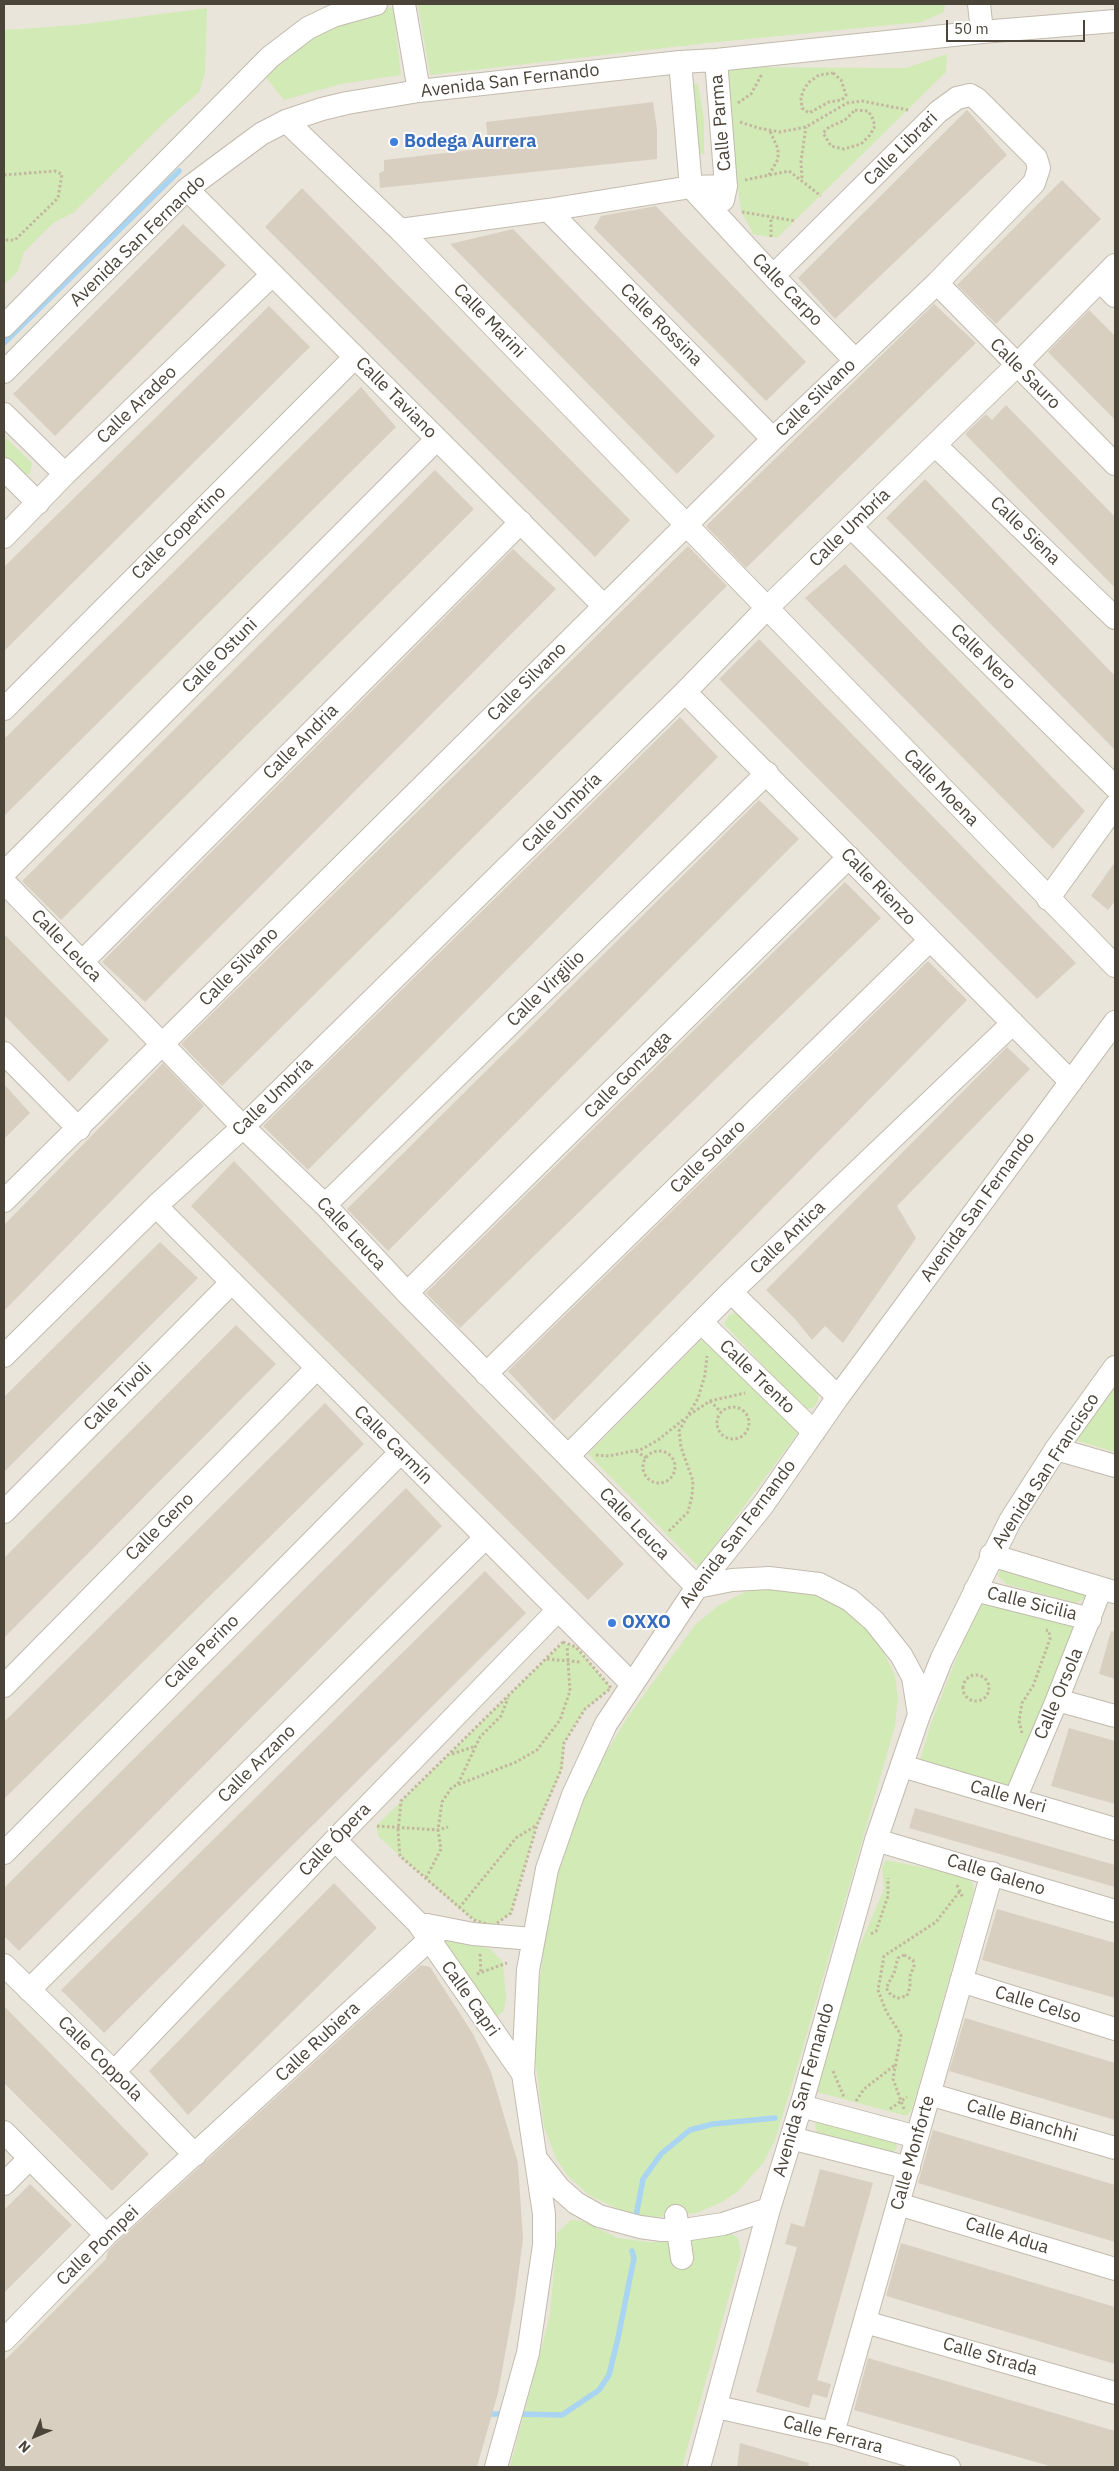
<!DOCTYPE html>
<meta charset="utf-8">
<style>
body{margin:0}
#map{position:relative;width:1119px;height:2471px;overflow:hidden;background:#f6f3ec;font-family:"IBM Plex Sans",sans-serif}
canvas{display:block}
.frame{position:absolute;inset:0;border:5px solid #4b4439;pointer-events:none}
.north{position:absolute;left:10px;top:2411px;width:50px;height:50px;-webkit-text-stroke:4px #fff;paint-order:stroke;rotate:225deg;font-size:14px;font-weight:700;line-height:20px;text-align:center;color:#4b4439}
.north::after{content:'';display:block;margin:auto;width:18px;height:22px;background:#4b4439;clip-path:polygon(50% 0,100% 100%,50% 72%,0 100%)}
.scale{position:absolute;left:946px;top:20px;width:139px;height:22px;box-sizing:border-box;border:2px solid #4b4439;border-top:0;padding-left:6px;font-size:15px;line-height:18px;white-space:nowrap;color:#4b4439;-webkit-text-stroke:4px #fff;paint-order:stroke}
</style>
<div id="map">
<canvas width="1119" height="2471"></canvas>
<div class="frame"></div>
<div class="north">N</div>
<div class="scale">50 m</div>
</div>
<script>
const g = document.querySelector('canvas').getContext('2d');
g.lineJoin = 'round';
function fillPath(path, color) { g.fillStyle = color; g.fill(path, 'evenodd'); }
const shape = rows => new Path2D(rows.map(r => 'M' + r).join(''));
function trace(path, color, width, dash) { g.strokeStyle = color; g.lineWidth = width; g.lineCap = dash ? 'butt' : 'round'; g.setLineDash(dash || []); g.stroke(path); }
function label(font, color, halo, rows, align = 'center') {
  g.font = font + ' "IBM Plex Sans",sans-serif'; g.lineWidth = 4; g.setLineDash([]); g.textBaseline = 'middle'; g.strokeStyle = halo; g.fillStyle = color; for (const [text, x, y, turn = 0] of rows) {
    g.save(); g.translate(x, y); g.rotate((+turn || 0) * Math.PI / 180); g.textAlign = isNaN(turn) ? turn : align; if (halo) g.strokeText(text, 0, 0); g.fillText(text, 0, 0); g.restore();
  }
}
const residential = shape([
 [4,4,1115,4,1115,2467,4,2467]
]);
const green = shape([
 [430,4,945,4,944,12,921,22,708,43,430,75,418,5],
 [393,7,401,75,341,84,284,100,260,70,355,12],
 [207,8,205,73,199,92,168,119,73,213,53,223,24,252,18,271,4,285,4,30,77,25],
 [947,54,946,72,777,238,753,234,741,211,722,67,906,68],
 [687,83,698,84,704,120,704,154,694,153],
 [4,436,32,463,30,474,20,474,4,458],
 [736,1313,746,1318,818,1389,818,1401,813,1408,805,1409,724,1324,729,1315],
 [704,1337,801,1429,699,1567,588,1454],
 [1115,1381,1115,1452,1074,1440],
 [1009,1566,1083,1591,1085,1598,1076,1603,1006,1584,998,1576,1000,1571],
 [776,1587,806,1590,833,1600,875,1634,895,1676,898,1698,895,1726,801,2054,775,2140,763,2163,738,2191,722,2202,697,2213,648,2218,627,2213,590,2196,568,2176,556,2158,544,2127,535,2058,536,2009,550,1898,585,1794,606,1753,627,1718,695,1625,718,1606,749,1590],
 [985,1599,1073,1624,1072,1641,1012,1788,919,1764,931,1723,977,1606],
 [563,1642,576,1647,611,1688,585,1709,564,1743,563,1767,537,1825,511,1913,493,1926,474,1920,459,1908,379,1837,376,1826],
 [886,1860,956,1874,972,1882,974,1890,912,2109,907,2116,817,2092,822,2058,858,1950,884,1889,882,1867],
 [445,1935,469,1944,490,1949,503,1962,506,1997,504,2011,496,2017,437,1945],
 [817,2118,896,2142,897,2147,893,2153,817,2132,815,2126],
 [571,2220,582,2221,618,2238,649,2242,681,2242,727,2231,738,2238,741,2253,682,2467,510,2467,550,2315,557,2233]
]);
const stream = shape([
 [4,343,179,171],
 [636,2216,643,2179,661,2154,690,2130,713,2124,775,2118],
 [486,2414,507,2414],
 [516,2414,562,2415,599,2390,609,2375,618,2338,634,2258,632,2251]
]);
const building = shape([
 [653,102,657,129,657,159,380,188,379,173,384,171,384,160,489,148,486,122],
 [967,110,1007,155,835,319,798,278],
 [1062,180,1101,219,996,324,957,285],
 [302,188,630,520,595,557,265,227],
 [656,206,806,362,766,401,594,228,601,216],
 [183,224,226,265,55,436,13,394],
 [513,229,715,436,677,474,450,244],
 [934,304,976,343,746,568,706,526],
 [269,306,310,347,4,651,4,567],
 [1089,310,1115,336,1115,420,1048,352],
 [361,387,396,427,4,816,4,739],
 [1006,405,1115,517,1115,588,965,434,986,414,992,420],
 [435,470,474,509,61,920,22,881],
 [925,479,1115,676,1115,750,886,518],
 [688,546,727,586,222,1086,181,1044],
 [513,549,556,589,145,1002,102,962],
 [845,564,1085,811,1053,849,805,598],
 [759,639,1076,963,1037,999,719,679],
 [680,717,718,757,308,1170,263,1126],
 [759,800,799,839,388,1251,347,1209],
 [1115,862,1115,901,1108,910,1091,896],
 [845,882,881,918,460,1328,426,1293],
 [4,934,109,1040,69,1082,4,1015],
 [928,961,967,1000,554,1421,508,1371],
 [1007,1047,1030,1069,897,1206,916,1238,843,1343,825,1326,812,1340,795,1319,766,1290],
 [163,1063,204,1106,4,1311,4,1225],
 [4,1084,30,1113,4,1139],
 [234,1161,624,1564,588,1600,191,1206],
 [160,1242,198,1278,4,1472,4,1397],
 [236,1325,276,1364,4,1638,4,1558],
 [325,1403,364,1444,4,1799,4,1722],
 [406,1488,442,1526,19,1951,4,1936,4,1888],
 [485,1571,526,1613,104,2033,61,1990],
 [1111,1631,1115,1632,1115,1679,1099,1674],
 [1069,1728,1115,1741,1115,1804,1051,1786],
 [915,1808,1115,1865,1115,1887,909,1828],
 [334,1883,377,1928,188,2115,149,2071],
 [997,1909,1115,1943,1115,1998,982,1960],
 [421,1965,430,1967,473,2034,491,2072,518,2163,523,2239,515,2299,498,2393,477,2467,4,2467,4,2361,106,2259,108,2251,115,2244],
 [4,2006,149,2154,112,2191,4,2083],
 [965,2018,1115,2063,1115,2120,949,2071],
 [933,2130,1115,2185,1115,2242,918,2183],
 [820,2169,873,2183,817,2380,831,2384,827,2398,813,2394,809,2408,756,2392,797,2247,785,2244,791,2223,804,2227],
 [30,2184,72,2225,4,2293,4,2210],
 [901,2243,1115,2307,1115,2364,886,2296],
 [868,2358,1115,2431,1115,2467,1053,2467,854,2410],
 [740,2443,809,2463,808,2467,737,2467]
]);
const path = shape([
 [833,73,841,80,846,95,842,100,829,102,809,113,802,108,801,98,803,91,808,83,819,75,833,73],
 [738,103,751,94,762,74],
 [855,110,868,111,872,117,875,126,870,135,861,144,844,149,831,146,823,133,829,127,845,120,855,110],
 [740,122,758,128,780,132,806,127,847,103,862,101,908,110],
 [4,175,55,171,62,174,58,198,15,240,4,240],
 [769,175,778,159,778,149,770,131],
 [802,178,801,161,806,127],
 [745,180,789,171,821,196],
 [742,212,796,221],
 [771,237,771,217],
 [710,1401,721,1412],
 '717 1423a16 16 0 1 1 32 0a16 16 0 1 1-32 0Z',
 [689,1415,710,1401,745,1393],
 [636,1451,646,1458],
 '643 1467a16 16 0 1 1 32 0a16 16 0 1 1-32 0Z',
 [596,1455,609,1456,642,1449,658,1440,684,1419],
 [669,1531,688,1512,692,1496,693,1481,681,1447,679,1431,698,1398,705,1375,707,1356],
 [563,1642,576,1647,611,1688,585,1709,564,1743,561,1770,537,1825,511,1913,493,1926,474,1920,400,1856,398,1831,401,1801,563,1642],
 [547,1659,580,1662],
 '963 1688a13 13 0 1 1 26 0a13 13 0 1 1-26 0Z',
 [1022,1733,1019,1721,1022,1703,1033,1686,1050,1639,1049,1631,1046,1630],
 [452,1754,476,1746],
 [458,1784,480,1737,501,1716,508,1698],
 [377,1826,438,1830,448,1827],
 [426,1878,441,1849,438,1830,442,1802,452,1787,516,1762,537,1750,560,1720,570,1691,567,1647],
 [957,1885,963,1898],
 [459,1908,516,1838,537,1825],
 [871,1934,876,1931,888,1896,888,1878],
 [480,1954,481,1973],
 [904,1955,913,1960,914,1966,910,1976,910,1987,907,1996,898,1998,891,1995,886,1988,894,1973,898,1958,904,1955],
 [477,1974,507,1963],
 [833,2071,844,2097],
 [856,2101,864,2089,895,2065],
 [890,2109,907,2097],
 [904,2109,893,2079,901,2035,886,2011,878,1990,884,1956,936,1922,960,1891]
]);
const minor = shape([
 [404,4,419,91],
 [979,4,982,32],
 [716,60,726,186,723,200],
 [680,62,691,187,773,276,855,360],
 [286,121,400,230,1115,966],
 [187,189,604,606],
 [548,210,773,439],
 [400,230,548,210,691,187,726,186],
 [1100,281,1115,296],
 [937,283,1115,464],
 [4,326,270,57,308,28,333,16,376,4],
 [4,372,187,189,261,134,286,121,322,109,347,103,419,91,680,62,716,60,982,32,1115,21],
 [4,414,65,474],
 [935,445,1115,618],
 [4,469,38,503],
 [851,527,1115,787],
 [4,537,65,474,272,275],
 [685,692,1071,1082],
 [4,709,355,357],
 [4,873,437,439],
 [4,882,243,1127,325,1205,407,1293,697,1587,732,1580,769,1578,819,1584,850,1600,874,1621,901,1655,913,1677,919,1715],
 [1048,899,1115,806],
 [82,962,521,522],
 [4,1053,79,1129],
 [4,1201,773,439,937,283,1034,183,1039,168,1036,158,977,99,970,95,957,98,938,112,773,276],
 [325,1205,767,773],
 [156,1206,631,1683],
 [731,1292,838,1397],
 [407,1293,849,857],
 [701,1322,814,1432],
 [4,1356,156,1206,243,1127,685,692,767,608,1016,366,1115,265],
 [486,1374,930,940],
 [1056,1449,1115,1466],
 [568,1456,731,1292,1013,1023],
 [4,1512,232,1282],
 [991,1555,1114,1592],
 [975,1590,1090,1619],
 [4,1686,317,1368],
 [1057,1700,1115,1716],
 [902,1766,1115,1829],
 [1015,1799,1057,1700,1101,1588],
 [335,1840,418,1923,523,2074],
 [876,1840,1115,1911],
 [4,1853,401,1452],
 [427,1925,473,1934,533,1939],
 [4,1965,114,2072,195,2155],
 [961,1981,1115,2029],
 [29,1990,485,1538],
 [114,2072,335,1840,558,1610],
 [929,2094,1115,2148],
 [801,2106,917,2137],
 [4,2132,106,2235],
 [791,2138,909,2168],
 [537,2160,559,2188,576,2203,599,2216,640,2227,662,2230,690,2229,723,2224,769,2209],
 [4,2184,29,2159],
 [898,2204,1115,2269],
 [676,2216,682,2258],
 [865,2322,1115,2393],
 [4,2340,106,2235,441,1929],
 [717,2407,833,2433,949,2467],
 [833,2433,992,1873],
 [496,2467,528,2353,544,2245,544,2214,523,2074,528,1970,547,1869,573,1795,606,1724,697,1587,763,1505,838,1397,1115,1022],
 [699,2467,769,2209,801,2106,876,1840,919,1715,942,1658,1010,1521,1056,1449,1115,1367]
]);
const markers = [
 [394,142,5,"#3f7fe0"],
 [612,1623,5,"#3f7fe0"]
];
const streetNames = [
 ["Avenida San Fernando",510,81,-7],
 ["Calle Parma",721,123,-95],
 ["Calle Librari",901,149,-45],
 ["Avenida San Fernando",138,241,-44],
 ["Calle Carpo",787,290,46],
 ["Calle Marini",489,321,46],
 ["Calle Rossina",661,325,45],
 ["Calle Sauro",1025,374,45],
 ["Calle Taviano",396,398,45],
 ["Calle Silvano",816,398,-44],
 ["Calle Aradeo",137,405,-44],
 ["Calle Umbría",850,528,-44],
 ["Calle Siena",1025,531,44],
 ["Calle Copertino",179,533,-45],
 ["Calle Ostuni",220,656,-45],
 ["Calle Nero",983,657,45],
 ["Calle Silvano",527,682,-45],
 ["Calle Andria",301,742,-45],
 ["Calle Moena",941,788,46],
 ["Calle Umbría",562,813,-45],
 ["Calle Rienzo",878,887,46],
 ["Calle Leuca",66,946,46],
 ["Calle Silvano",239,967,-45],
 ["Calle Virgilio",546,989,-44],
 ["Calle Gonzaga",628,1075,-45],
 ["Calle Umbría",273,1097,-44],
 ["Calle Solaro",708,1157,-44],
 ["Avenida San Fernando",978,1207,-54],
 ["Calle Leuca",351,1234,47],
 ["Calle Antica",788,1238,-44],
 ["Calle Trento",757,1377,44],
 ["Calle Tivoli",118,1397,-45],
 ["Calle Carmín",393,1445,45],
 ["Avenida San Francisco",1046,1471,-57],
 ["Calle Leuca",634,1524,46],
 ["Calle Geno",160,1527,-45],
 ["Avenida San Fernando",738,1534,-53],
 ["Calle Sicilia",1032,1604,14],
 ["Calle Perino",202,1652,-45],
 ["Calle Orsola",1059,1694,-67],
 ["Calle Arzano",257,1764,-45],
 ["Calle Neri",1008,1797,16],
 ["Calle Ópera",335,1840,-46],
 ["Calle Galeno",996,1875,17],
 ["Calle Capri",470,1999,55],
 ["Calle Celso",1038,2005,17],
 ["Calle Rubiera",318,2042,-43],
 ["Calle Coppola",100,2059,45],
 ["Avenida San Fernando",804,2090,-74],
 ["Calle Bianchhi",1022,2121,16],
 ["Calle Monforte",913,2153,-74],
 ["Calle Adua",1007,2236,17],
 ["Calle Pompei",98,2246,-44],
 ["Calle Strada",990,2357,16],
 ["Calle Ferrara",833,2435,15]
];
const shopNames = [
 ["Bodega Aurrera",404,142],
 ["OXXO",622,1623]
];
fillPath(residential, '#eae5da');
fillPath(green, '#d2eab5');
trace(stream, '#a9d4f2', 5.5);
fillPath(building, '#d8cfc1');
trace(minor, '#c2bbae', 24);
trace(path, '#c4b79f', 3, [2.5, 2.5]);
trace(minor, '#fff', 22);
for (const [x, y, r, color] of markers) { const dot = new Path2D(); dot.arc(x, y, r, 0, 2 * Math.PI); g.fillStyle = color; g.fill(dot); trace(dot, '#fff', 2); }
label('18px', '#4b4439', '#fff', streetNames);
label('bold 18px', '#366cbe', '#fff', shopNames, 'left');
</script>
